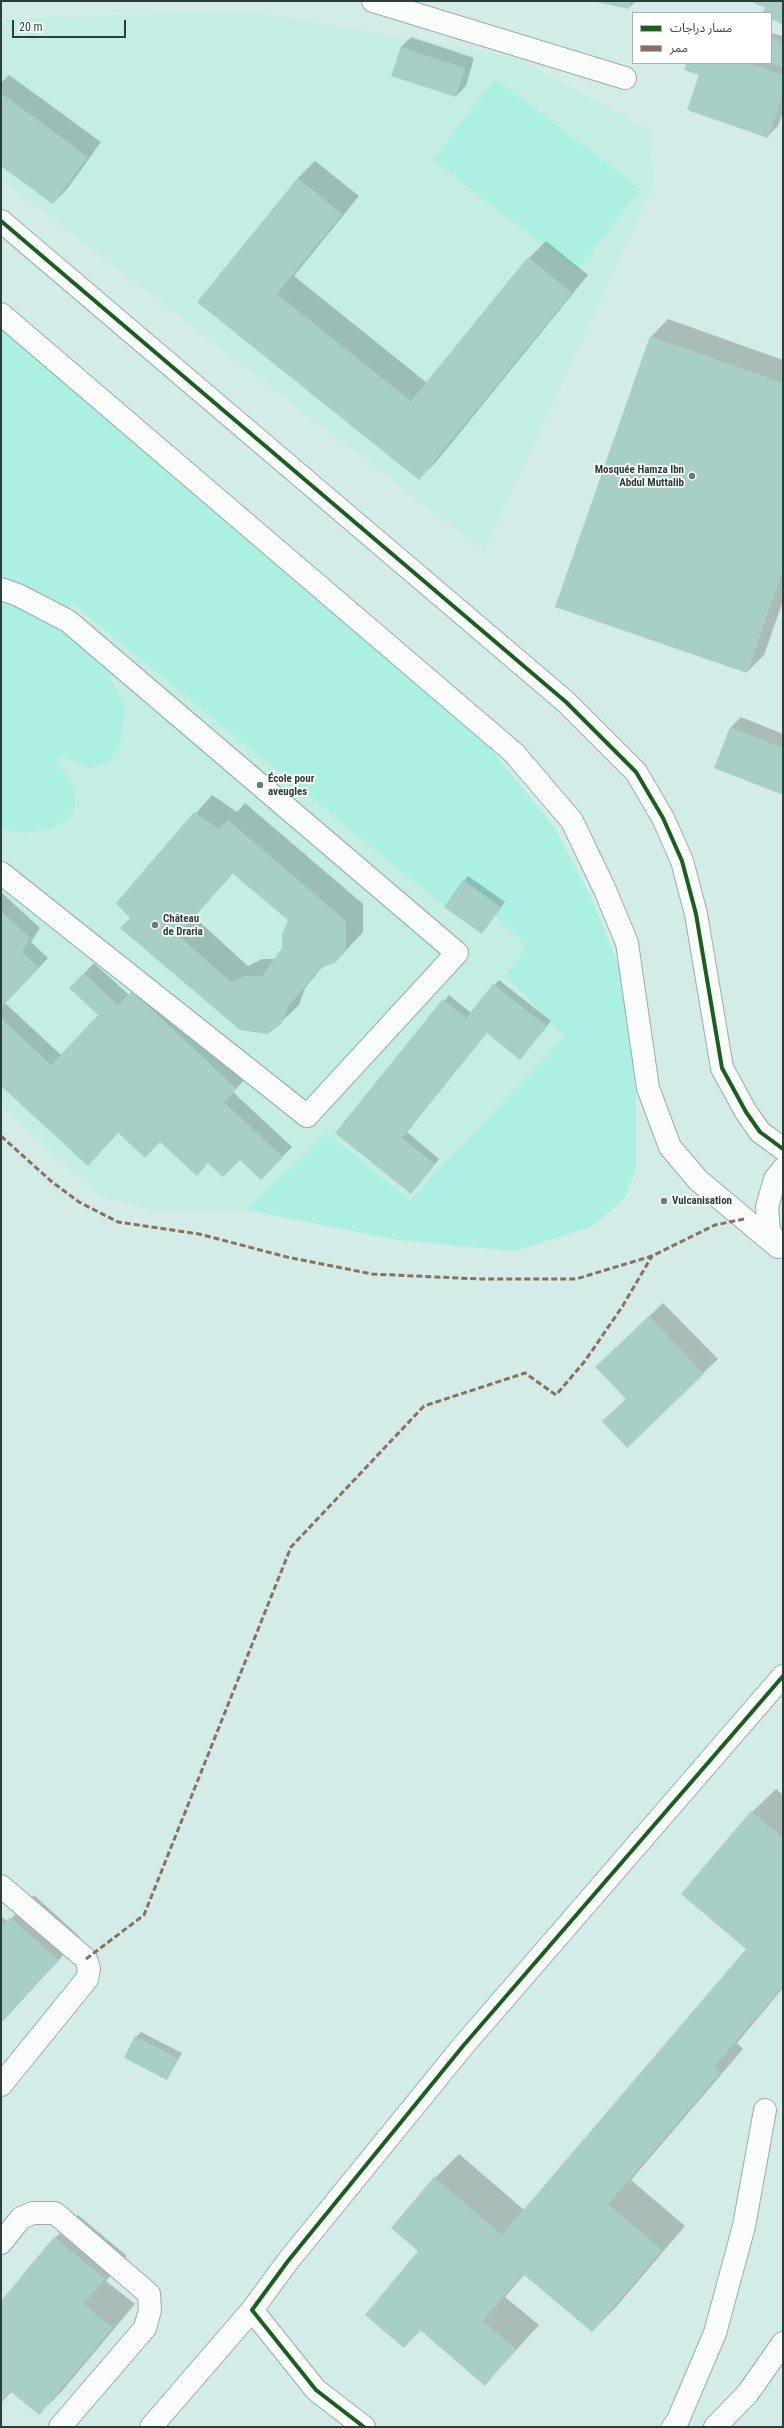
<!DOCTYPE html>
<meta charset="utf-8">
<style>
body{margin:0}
#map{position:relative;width:784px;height:2428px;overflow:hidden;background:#d4ece7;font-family:"Roboto Condensed","Noto Sans Arabic",sans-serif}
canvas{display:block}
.frame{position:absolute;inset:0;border:2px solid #2c3e3a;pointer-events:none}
.legend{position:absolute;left:632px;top:12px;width:140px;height:52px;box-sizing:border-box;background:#fff;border:1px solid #abb2b0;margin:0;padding:5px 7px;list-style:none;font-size:12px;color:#2c3e3a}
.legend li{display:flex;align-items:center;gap:8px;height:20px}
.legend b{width:20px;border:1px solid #abb2b0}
.scale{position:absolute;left:12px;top:20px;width:114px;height:18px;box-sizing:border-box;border:2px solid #2c3e3a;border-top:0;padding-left:5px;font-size:12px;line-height:14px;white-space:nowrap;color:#2c3e3a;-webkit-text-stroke:3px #fff;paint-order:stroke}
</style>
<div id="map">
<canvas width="784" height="2428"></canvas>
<div class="frame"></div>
<ul class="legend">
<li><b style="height:5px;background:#1b5e20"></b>مسار دراجات</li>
<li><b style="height:5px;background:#8d6e63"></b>ممر</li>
</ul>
<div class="scale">20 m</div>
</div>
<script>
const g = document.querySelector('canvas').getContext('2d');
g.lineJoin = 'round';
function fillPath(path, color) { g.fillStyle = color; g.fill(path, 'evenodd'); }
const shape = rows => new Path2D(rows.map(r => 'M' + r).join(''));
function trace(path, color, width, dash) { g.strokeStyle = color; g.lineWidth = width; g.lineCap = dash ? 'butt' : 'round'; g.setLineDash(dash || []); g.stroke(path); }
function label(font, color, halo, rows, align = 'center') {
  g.font = font + ' "Roboto Condensed",sans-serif'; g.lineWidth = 3.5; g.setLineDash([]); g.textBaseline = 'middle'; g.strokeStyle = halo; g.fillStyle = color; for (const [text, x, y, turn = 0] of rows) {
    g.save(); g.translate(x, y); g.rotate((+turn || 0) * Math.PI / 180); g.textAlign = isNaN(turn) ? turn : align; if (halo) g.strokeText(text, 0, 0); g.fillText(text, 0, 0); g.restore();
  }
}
const built = shape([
 [250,11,517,58,649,130,654,185,484,551,1,179,1,24,4,19],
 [1,325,555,828,594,904,636,1094,636,1170,624,1199,591,1227,514,1251,397,1240,248,1210,153,1210,100,1196,1,1106]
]);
const green = shape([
 [495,79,640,189,577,270,433,160],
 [1,325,485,742,555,828,594,904,625,982,636,1094,636,1170,624,1199,591,1227,514,1251,397,1240,248,1210,327,1133,410,1201,565,1037,506,975,527,946,473,895,451,911,72,603,54,626,98,655,124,706,120,747,109,761,90,769,60,755,55,764,72,780,75,805,69,818,56,827,26,833,1,829]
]);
const shadow = shape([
 [593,1,636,1,629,8],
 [771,33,783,36,783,112,778,126,768,136,687,63,771,63],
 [411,37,474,58,466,86,456,96,393,76,401,47],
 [9,75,101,142,67,189,53,203,1,165,1,83],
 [315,161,359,196,294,276,427,383,529,258,546,241,588,275,436,462,419,479,198,302,298,178],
 [668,319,783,360,783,601,764,655,747,672,651,337],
 [741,717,783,734,783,794,715,767,731,727],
 [212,795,237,812,245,803,363,904,363,932,336,961,323,966,305,988,299,1005,281,1022,132,918,117,903],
 [233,873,290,920,283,949,275,959,262,959,248,966,194,917],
 [468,876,505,902,482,933,464,881],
 [1,892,40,928,31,942,48,958,5,1003,61,1055,99,1015,70,988,94,963,129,995,143,981,246,1078,233,1092,292,1147,261,1178,240,1159,209,1162,160,1141,119,1132,1,1085],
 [499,980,551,1021,525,1053,487,1032,407,1132,439,1159,416,1188,337,1133,449,995,471,1013],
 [663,1303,718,1359,627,1446,604,1421,627,1398,611,1353],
 [776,1789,783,1795,783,1988,737,2043,743,2049,631,2180,685,2226,616,2307,592,2331,525,2274,505,2297,539,2325,485,2384,421,2330,404,2347,420,2251,435,2178,459,2154,524,2210,747,1949,752,1812],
 [34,1895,80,1937,1,2023,1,1916,8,1922],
 [141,2032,182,2053,167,2079,136,2037],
 [78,2215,127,2256,106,2281,135,2304,62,2391,39,2414,12,2391,1,2403,1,2303,55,2238]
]);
const building = shape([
 [592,1,631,1,629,9],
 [750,1,783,1,783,25,771,19,771,13,762,13,765,8],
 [771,39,783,42,783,67,771,64],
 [401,47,465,68,456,97,391,76],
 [686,63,748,63,783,75,783,95,768,138,687,110,699,75,684,70],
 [1,93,88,157,53,204,1,166],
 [298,178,342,214,277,294,411,401,528,257,572,293,419,480,197,302],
 [650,336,783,383,783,570,747,673,555,607],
 [730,727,783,748,783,795,714,768],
 [194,812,219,829,228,820,346,921,346,950,336,962,319,969,288,1007,282,1023,268,1034,240,1030,120,928,130,918,116,903],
 [232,873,288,920,282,935,282,948,262,976,244,976,231,982,178,935],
 [463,880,501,907,482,934,444,907],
 [1,911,30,938,22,952,39,968,1,1008],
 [84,973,118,1005,132,991,237,1089,224,1102,283,1157,261,1180,240,1160,223,1177,208,1163,197,1176,160,1142,145,1158,118,1133,88,1166,1,1086,1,1018,51,1065,98,1015,69,988],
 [493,984,547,1026,520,1060,487,1033,402,1138,435,1164,411,1194,335,1133,443,999,466,1018],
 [649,1316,704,1374,627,1448,602,1421,626,1399,595,1367],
 [751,1811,783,1838,783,1986,714,2067,720,2073,608,2204,662,2250,592,2332,523,2274,483,2321,516,2349,485,2386,420,2330,404,2348,365,2315,418,2251,391,2228,434,2177,502,2235,746,1949,681,1894],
 [10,1917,58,1960,1,2022,1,1927],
 [135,2036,178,2058,167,2080,124,2058],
 [54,2237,105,2279,84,2304,112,2328,39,2415,10,2391,1,2401,1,2301]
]);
const minor = shape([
 [373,1,625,78],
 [1,221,566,702,636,772,663,818,682,861,696,914,722,1068,746,1112,760,1132,783,1149],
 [1,314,514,753,572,821,605,890,627,943,648,1088,670,1147,698,1180,777,1246],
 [1,589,18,595,68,621,457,953,307,1116,1,873],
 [778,1247,769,1230,767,1207,775,1179,783,1169],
 [1,1886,86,1959,89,1969,87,1979,1,2085],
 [1,2243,21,2218,33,2213,55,2213,149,2294,150,2310,145,2328,60,2427],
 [151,2427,252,2310],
 [364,2427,316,2390,252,2310,288,2261,463,2046,783,1676],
 [673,2427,678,2420,715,2333,744,2226,765,2110],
 [715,2427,748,2393,783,2343]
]);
const quiet = shape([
 [1,1136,51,1181,79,1202,118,1222,199,1234,287,1257,372,1274,479,1279,576,1279,652,1256,715,1225,744,1219],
 [86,1959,144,1915,291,1547,424,1406,525,1373,556,1395,585,1361,622,1307,652,1256]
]);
const cycleway = shape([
 [1,221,566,702,636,772,663,818,682,861,696,914,722,1068,746,1112,760,1132,783,1149],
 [364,2427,316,2390,252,2310,288,2261,463,2046,783,1676]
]);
const markers = [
 [692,476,4,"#677b77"],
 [260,785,4,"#677b77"],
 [155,925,4,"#677b77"],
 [664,1201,4,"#677b77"]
];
const poiNames = [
 ["Mosquée Hamza Ibn",684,470,"right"],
 ["Abdul Muttalib",684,483,"right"],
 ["École pour",268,779],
 ["aveugles",268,792],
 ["Château",163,919],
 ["de Draria",163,932],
 ["Vulcanisation",672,1201]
];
fillPath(built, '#c4ede4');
fillPath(green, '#abf0e3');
fillPath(shadow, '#0003');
fillPath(building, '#a7cec7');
trace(minor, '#9aada9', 24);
trace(minor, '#f9fcfb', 22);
trace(quiet, '#8d6e63', 3, [6, 3]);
trace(cycleway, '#1b5e20', 4);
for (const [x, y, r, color] of markers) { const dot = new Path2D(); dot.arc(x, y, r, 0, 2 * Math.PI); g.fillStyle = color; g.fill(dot); trace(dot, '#fff', 1.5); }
label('bold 11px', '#2c3e3a', '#fff', poiNames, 'left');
</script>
